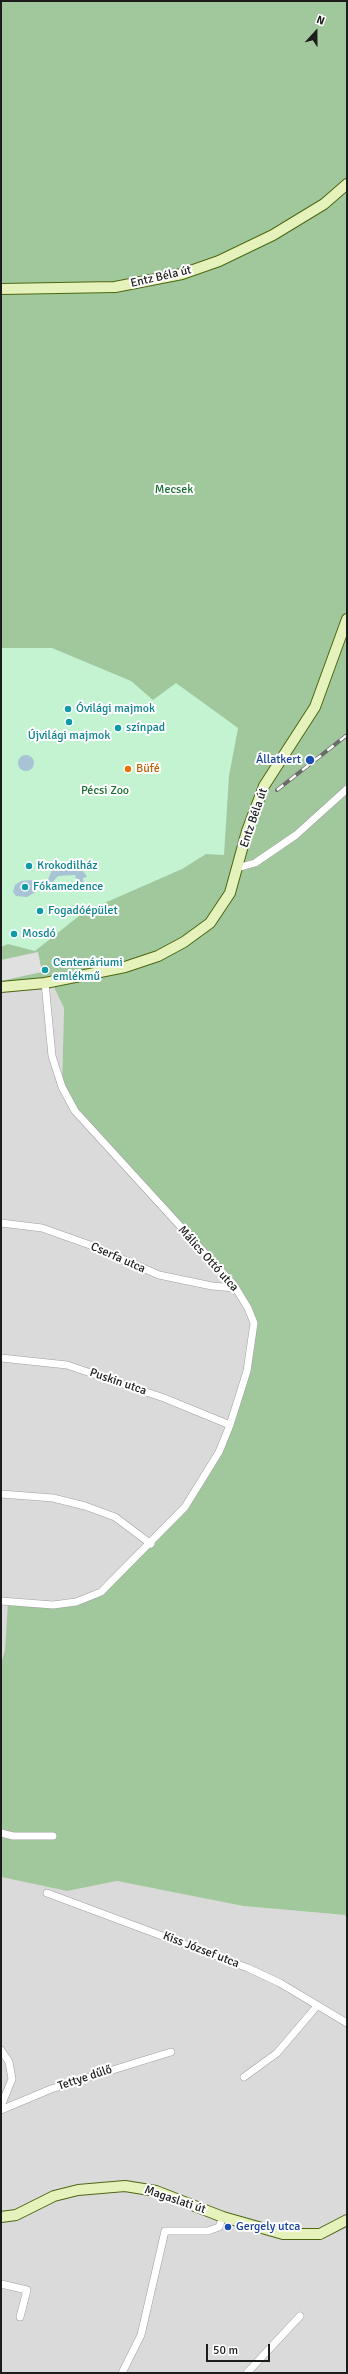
<!DOCTYPE html>
<meta charset="utf-8">
<style>
body{margin:0}
#map{position:relative;width:348px;height:2374px;overflow:hidden;background:#edebe3;font-family:Signika,sans-serif}
canvas{display:block}
.frame{position:absolute;inset:0;border:2px solid #1c1c1c;pointer-events:none}
.north{position:absolute;left:296px;top:12px;width:40px;height:40px;-webkit-text-stroke:3px #fff;paint-order:stroke;rotate:21deg;font-size:11px;font-weight:700;line-height:16px;text-align:center;color:#1c1c1c}
.north::after{content:'';display:block;margin:auto;width:14px;height:18px;background:#1c1c1c;clip-path:polygon(50% 0,100% 100%,50% 72%,0 100%)}
.scale{position:absolute;left:206px;top:2344px;width:64px;height:18px;box-sizing:border-box;border:2px solid #1c1c1c;border-top:0;padding-left:5px;font-size:12px;line-height:14px;white-space:nowrap;color:#1c1c1c;-webkit-text-stroke:3px #fff;paint-order:stroke}
</style>
<div id="map">
<canvas width="348" height="2374"></canvas>
<div class="frame"></div>
<div class="north">N</div>
<div class="scale">50 m</div>
</div>
<script>
const g = document.querySelector('canvas').getContext('2d');
g.lineJoin = 'round';
function fillPath(path, color) { g.fillStyle = color; g.fill(path, 'evenodd'); }
const shape = rows => new Path2D(rows.map(r => 'M' + r).join(''));
function trace(path, color, width, dash) { g.strokeStyle = color; g.lineWidth = width; g.lineCap = dash ? 'butt' : 'round'; g.setLineDash(dash || []); g.stroke(path); }
function label(font, color, halo, rows, align = 'center') {
  g.font = font + ' Signika,sans-serif'; g.lineWidth = 4; g.setLineDash([]); g.textBaseline = 'middle'; g.strokeStyle = halo; g.fillStyle = color; for (const [text, x, y, turn = 0] of rows) {
    g.save(); g.translate(x, y); g.rotate((+turn || 0) * Math.PI / 180); g.textAlign = isNaN(turn) ? turn : align; if (halo) g.strokeText(text, 0, 0); g.fillText(text, 0, 0); g.restore();
  }
}
const residential = shape([
 [50,979,64,1008,62,1087,234,1285,254,1323,258,1476,101,1592,5,1650,2,1664,1,984],
 [1,1877,67,1891,117,1881,243,1906,345,1915,347,1921,347,2373,1,2373]
]);
const forest = shape([
 [1,1,347,1,347,1921,345,1915,243,1906,117,1881,67,1891,1,1877,1,1664,5,1650,8,1602,53,1605,101,1592,185,1507,209,1470,249,1372,254,1323,234,1285,93,1134,62,1087,64,1008,50,979,1,984]
]);
const park = shape([
 [1,648,52,648,131,681,153,700,176,683,238,728,229,776,224,855,206,854,182,869,84,912,35,951,8,944,1,947]
]);
const parking = shape([
 [38,952,42,972,1,981,1,960]
]);
const water = shape([
 '18 763a8 8 0 1 1 16 0a8 8 0 1 1-16 0Z',
 [72,867,83,871,86,875,87,877,83,878,85,890,81,892,75,875,58,876,50,885,47,882,52,870],
 [31,880,35,882,37,889,34,893,27,897,16,896,13,892,15,885,21,881]
]);
const street = shape([
 [237,868,255,863,296,835,347,789],
 [1,1223,42,1228,90,1245,159,1275,212,1286,235,1288],
 [1,1358,67,1365,164,1398,230,1425],
 [1,1494,53,1498,85,1506,115,1517,151,1544],
 [1,1601,53,1605,76,1602,101,1592,185,1507,219,1452,230,1425,247,1371,254,1323,248,1308,234,1285,75,1111,62,1087,52,1056,45,983],
 [1,1833,13,1836,53,1836],
 [47,1893,248,1968,280,1983,347,2023],
 [1,2050,9,2062,12,2079,1,2106],
 [244,2077,277,2053,317,2006],
 [1,2110,51,2089,171,2052],
 [1,2284,27,2290,20,2317],
 [122,2373,141,2335,165,2231,208,2231,219,2227,223,2217],
 [247,2373,300,2316]
]);
const secondary = shape([
 [1,289,115,287,182,274,219,261,273,235,324,204,347,184],
 [1,987,45,983,125,967,158,956,184,942,210,923,230,893,247,831,264,786,315,707,347,619],
 [1,2217,16,2215,54,2196,78,2190,125,2186,156,2191,223,2217,283,2234,320,2234,347,2220]
]);
const rail = shape([
 [277,790,347,735]
]);
const markers = [
 [68,709,4,"#0f9aa8"],
 [69,722,4,"#0f9aa8"],
 [118,728,4,"#0f9aa8"],
 [310,760,5,"#1a4fb4"],
 [128,769,4,"#e8710a"],
 [29,866,4,"#0f9aa8"],
 [25,887,4,"#0f9aa8"],
 [40,911,4,"#0f9aa8"],
 [14,934,4,"#0f9aa8"],
 [45,970,4,"#0f9aa8"],
 [228,2227,4,"#1a4fb4"]
];
const streetNames = [
 ["Entz Béla út",161,277,-13],
 ["Entz Béla út",254,818,-71],
 ["Cserfa utca",118,1258,24],
 ["Málics Ottó utca",208,1259,48],
 ["Puskin utca",118,1382,19],
 ["Kiss József utca",201,1950,21],
 ["Tettye dűlő",85,2078,-18],
 ["Magaslati út",175,2200,19]
];
const parkNames = [
 ["Mecsek",174,490],
 ["Pécsi Zoo",105,791]
];
const cultureNames = [
 ["Óvilági majmok",76,709],
 ["színpad",126,728],
 ["Újvilági majmok",69,736,"center"],
 ["Krokodilház",37,866],
 ["Fókamedence",33,887],
 ["Fogadóépület",48,911],
 ["Mosdó",22,934],
 ["Centenáriumi",53,963],
 ["emlékmű",53,977]
];
const transitNames = [
 ["Állatkert",301,760],
 ["Gergely utca",236,2227,"left"]
];
const foodNames = [
 ["Büfé",136,769]
];
fillPath(residential, '#dadada');
fillPath(forest, '#a1c89c');
fillPath(park, '#c4f3d1');
fillPath(parking, '#e0e0e0');
fillPath(water, '#a8c3d6');
trace(street, '#a0a0a0', 8);
trace(secondary, '#4d6710', 12);
trace(street, '#fff', 7);
trace(secondary, '#e5f2bc', 10);
trace(rail, '#6a6a6a', 4);
trace(rail, '#fff', 2.5, [8]);
for (const [x, y, r, color] of markers) { const dot = new Path2D(); dot.arc(x, y, r, 0, 2 * Math.PI); g.fillStyle = color; g.fill(dot); trace(dot, '#fff', 1.5); }
label('12px', '#1c1c1c', '#fff', streetNames);
label('12px', '#176e2f', '#fff', parkNames);
label('12px', '#0d838f', '#fff', cultureNames, 'left');
label('12px', '#164399', '#fff', transitNames, 'right');
label('12px', '#c56008', '#fff', foodNames, 'left');
</script>
